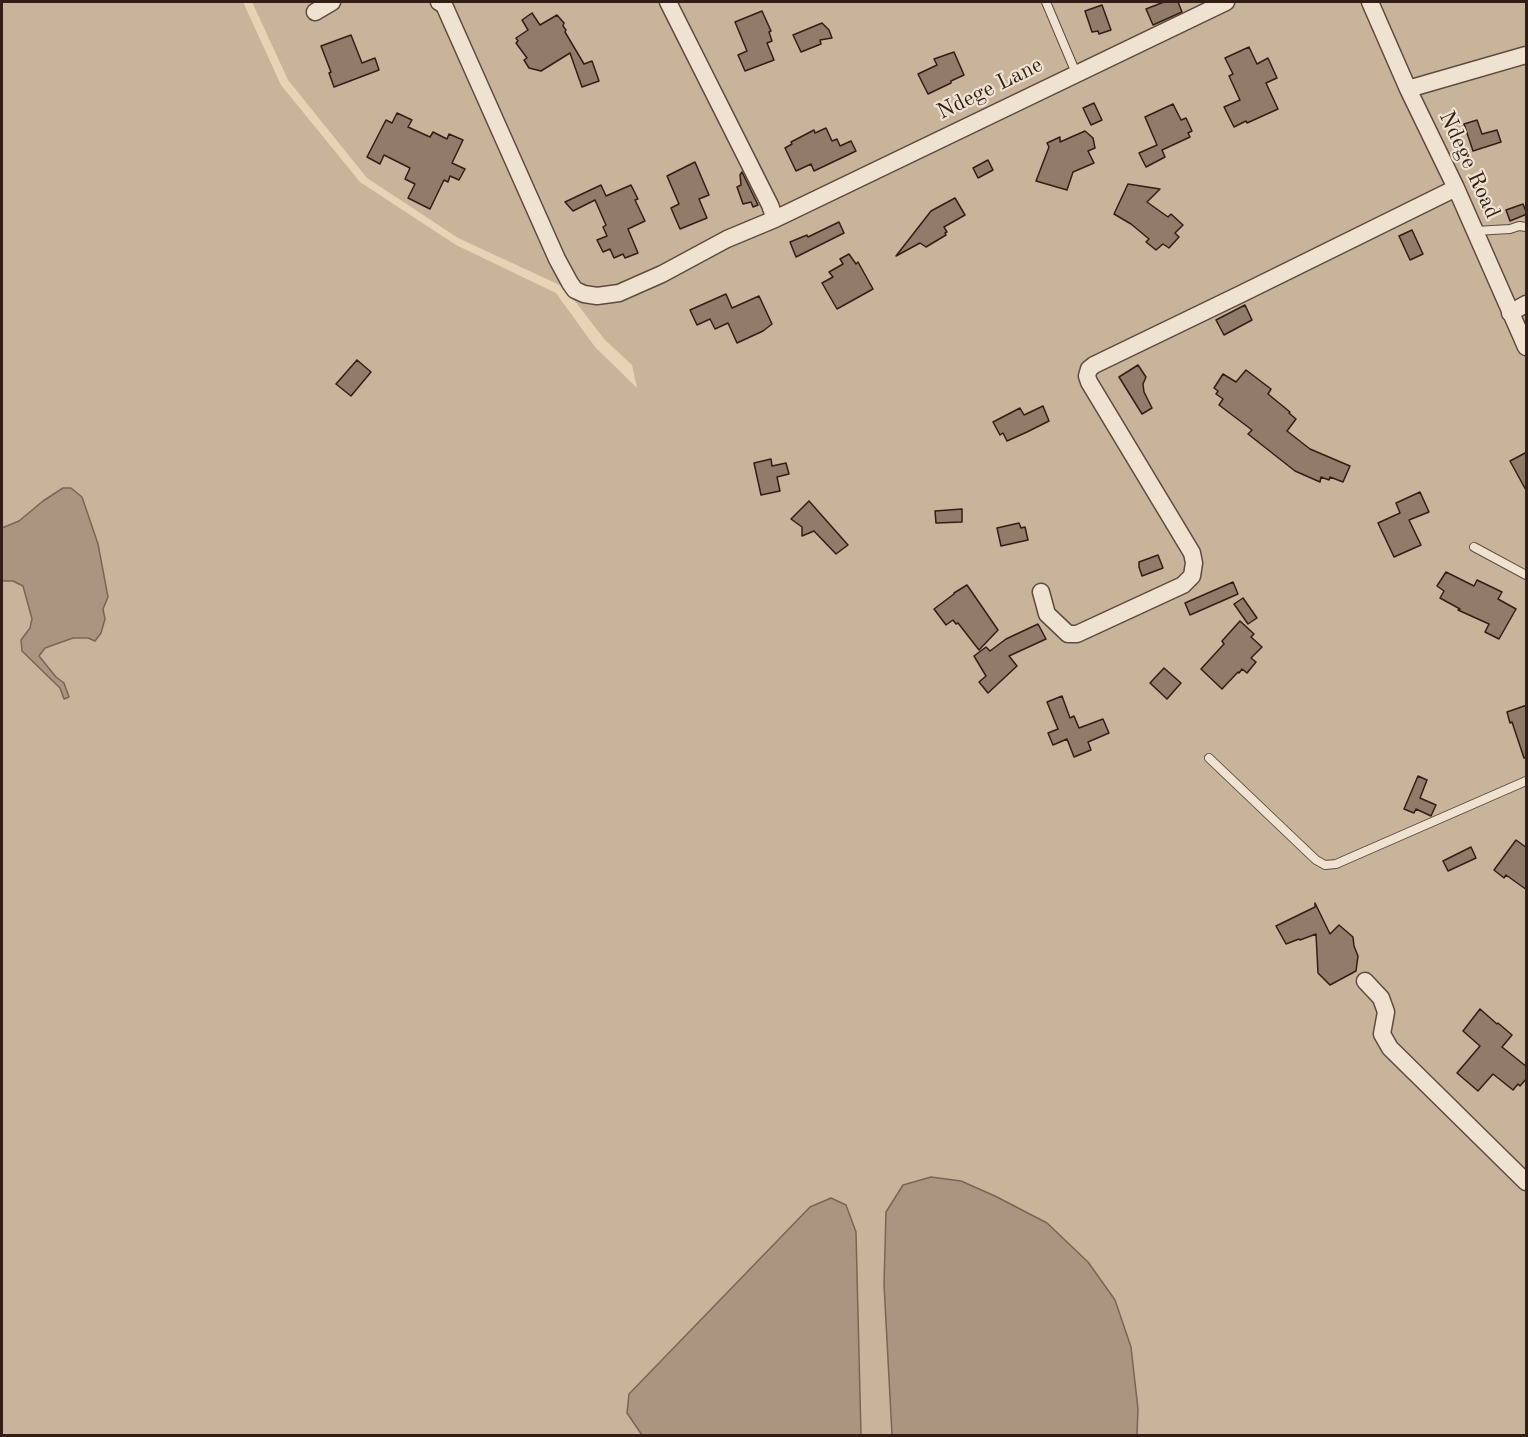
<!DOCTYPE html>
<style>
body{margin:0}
#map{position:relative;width:1528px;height:1437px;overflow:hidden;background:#e7d3b6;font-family:"Old Standard TT",serif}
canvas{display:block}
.frame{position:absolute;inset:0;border:3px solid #321e16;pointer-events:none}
</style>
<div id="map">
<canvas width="1528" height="1437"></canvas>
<div class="frame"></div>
</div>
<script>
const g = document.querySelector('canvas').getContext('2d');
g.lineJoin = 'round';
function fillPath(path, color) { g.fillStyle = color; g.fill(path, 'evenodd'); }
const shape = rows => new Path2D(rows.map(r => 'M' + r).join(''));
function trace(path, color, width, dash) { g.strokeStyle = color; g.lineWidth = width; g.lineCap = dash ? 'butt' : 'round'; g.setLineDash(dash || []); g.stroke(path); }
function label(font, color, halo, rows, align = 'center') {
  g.font = font + ' "Old Standard TT",serif'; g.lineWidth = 4.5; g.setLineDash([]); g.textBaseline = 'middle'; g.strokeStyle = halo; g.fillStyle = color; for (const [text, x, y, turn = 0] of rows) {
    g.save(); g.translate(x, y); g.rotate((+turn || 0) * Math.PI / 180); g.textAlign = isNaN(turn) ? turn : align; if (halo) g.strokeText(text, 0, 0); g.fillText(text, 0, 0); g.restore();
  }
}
const green = shape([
 [2,2,243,2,281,85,360,182,456,245,556,293,595,347,637,388,632,365,605,340,564,287,458,238,367,178,288,80,252,2,1526,2,1526,1435,2,1436]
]);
const water = shape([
 [63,488,71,488,82,497,98,544,108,597,103,609,105,619,101,633,95,641,88,638,73,638,45,648,39,656,56,677,64,683,69,697,64,699,60,688,22,651,21,640,30,628,32,619,23,586,13,581,2,581,2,528,19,521,43,501,63,488],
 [931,1177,961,1181,995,1196,1047,1223,1088,1262,1115,1300,1131,1347,1138,1409,1137,1435,892,1435,884,1284,886,1212,903,1185,931,1177],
 [831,1198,846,1205,856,1232,861,1435,642,1435,627,1413,629,1394,810,1207,831,1198]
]);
const building = shape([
 [1164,2,1178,2,1182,12,1153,25,1146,9,1164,2],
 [1102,5,1111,30,1099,34,1098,31,1092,32,1085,11,1102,5],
 [762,11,771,31,769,32,772,41,767,43,774,60,745,71,738,55,747,51,735,22,762,11],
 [532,13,540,25,557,15,564,23,563,26,566,30,565,32,584,64,592,61,599,81,582,87,570,53,541,71,529,68,524,60,527,58,516,43,518,41,516,38,528,30,522,20,532,13],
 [822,23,829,30,832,38,820,40,821,44,801,52,793,35,822,23],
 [351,35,362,63,375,58,379,70,334,87,329,73,331,72,321,46,351,35],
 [1249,47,1257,64,1268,58,1277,78,1266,83,1278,109,1247,123,1246,121,1234,127,1224,107,1240,100,1229,76,1233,74,1225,58,1249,47],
 [954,52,964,75,951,81,951,83,928,94,918,74,937,65,934,59,954,52],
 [1094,103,1102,120,1091,125,1083,108,1094,103],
 [1173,104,1181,120,1186,118,1192,131,1188,133,1190,137,1162,150,1165,157,1146,167,1139,153,1157,145,1145,117,1173,104],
 [397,113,412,120,408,127,430,137,433,132,447,139,449,134,463,140,452,163,465,169,459,180,450,176,448,182,444,180,430,209,408,198,415,184,405,179,410,168,384,155,380,164,367,157,386,120,392,123,397,113],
 [1477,120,1482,134,1497,130,1501,142,1473,151,1464,124,1477,120],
 [826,128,832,141,837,139,840,146,851,141,856,151,814,171,811,164,796,171,785,148,792,144,791,142,814,130,815,133,826,128],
 [1085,131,1093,138,1095,148,1088,151,1094,163,1073,172,1067,190,1036,181,1049,147,1047,143,1060,137,1060,142,1085,131],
 [988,160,993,170,978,178,973,168,988,160],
 [695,162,709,195,699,199,707,218,680,229,671,208,679,204,667,176,695,162],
 [742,172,758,205,753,207,751,202,743,204,737,187,741,185,740,175,742,172],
 [1128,184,1160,189,1147,202,1168,217,1171,214,1183,225,1175,233,1179,237,1169,248,1163,244,1156,250,1146,242,1149,239,1131,224,1114,214,1128,184],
 [601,185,606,196,631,185,638,199,635,200,645,221,628,229,638,253,625,258,623,254,614,258,610,249,603,252,597,240,607,236,603,227,606,225,595,200,573,211,565,202,601,185],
 [955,198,965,215,944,227,947,232,945,233,946,235,926,247,920,243,896,256,931,211,955,198],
 [1523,204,1527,214,1510,221,1506,210,1523,204],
 [839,222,844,233,796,257,790,242,807,235,808,237,839,222],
 [1412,230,1423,254,1410,260,1399,236,1412,230],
 [849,254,856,264,858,262,873,289,837,309,822,283,833,277,829,272,843,264,840,259,849,254],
 [726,294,732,308,759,296,772,324,763,331,737,343,728,323,715,329,710,319,697,325,690,310,726,294],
 [1245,305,1252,320,1224,335,1216,320,1245,305],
 [357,360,371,372,351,396,336,384,357,360],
 [1138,365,1146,377,1143,384,1144,392,1152,408,1142,414,1119,377,1138,365],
 [1246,370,1271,389,1268,394,1290,412,1289,413,1296,419,1287,431,1310,449,1350,466,1343,482,1330,477,1329,480,1321,477,1320,482,1295,471,1248,434,1252,430,1219,405,1223,399,1216,394,1218,391,1214,388,1223,374,1236,382,1246,370],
 [1043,406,1049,421,1027,432,1007,441,1003,433,1000,435,993,422,1020,408,1024,415,1043,406],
 [1527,452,1527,492,1510,461,1527,452],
 [771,459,772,466,786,463,789,474,777,477,780,491,761,495,754,463,771,459],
 [1420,492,1429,512,1409,520,1421,545,1394,557,1378,523,1400,513,1396,503,1420,492],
 [809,501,848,545,836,554,814,531,802,536,802,527,791,519,809,501],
 [962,509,962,522,936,523,935,511,962,509],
 [1019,523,1021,528,1025,527,1028,540,1001,546,997,528,1019,523],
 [1158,555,1163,568,1142,576,1139,567,1139,562,1158,555],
 [1446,572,1474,586,1477,580,1502,592,1498,599,1516,609,1499,639,1485,632,1489,624,1458,610,1460,609,1440,598,1444,591,1437,586,1446,572],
 [1233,582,1238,594,1190,615,1185,603,1233,582],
 [967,585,998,630,979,650,958,623,956,624,953,620,946,625,934,609,954,594,954,593,967,585],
 [1243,598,1257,618,1248,624,1234,604,1243,598],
 [1240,621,1254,634,1251,637,1262,647,1251,658,1256,662,1247,673,1242,669,1239,673,1238,672,1222,689,1201,669,1224,644,1222,641,1240,621],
 [1038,624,1046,639,1009,656,1017,666,988,693,979,682,986,676,974,656,986,647,990,651,1006,639,1038,624],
 [1164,668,1181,683,1167,699,1150,683,1164,668],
 [1062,696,1070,718,1074,716,1079,728,1103,719,1109,733,1088,742,1091,750,1074,757,1067,739,1053,745,1048,733,1058,729,1047,702,1062,696],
 [1527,705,1527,757,1524,758,1512,722,1510,723,1507,712,1527,705],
 [1418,776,1427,780,1420,798,1436,805,1431,816,1416,809,1414,813,1404,809,1418,776],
 [1516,840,1527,848,1527,890,1506,875,1504,878,1494,870,1516,840],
 [1471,847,1476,858,1448,871,1443,861,1471,847],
 [1315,903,1330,934,1339,925,1353,937,1354,946,1358,956,1356,971,1330,985,1318,973,1316,934,1300,940,1299,939,1286,944,1276,926,1315,907,1315,903],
 [1480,1009,1497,1024,1498,1023,1512,1035,1502,1047,1527,1067,1527,1078,1520,1086,1518,1084,1513,1090,1493,1074,1478,1091,1457,1073,1480,1046,1463,1031,1480,1009]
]);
const service = shape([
 [1046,2,1076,73],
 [1475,231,1510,229,1519,226,1526,227],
 [1474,547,1526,575],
 [1209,758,1316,860,1325,865,1336,864,1526,781]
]);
const minor = shape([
 [439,2,444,5,557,259,570,283,575,290,584,294,597,296,619,293,662,274,727,239,775,219,1226,2],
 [668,2,770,205,775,219],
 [1370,2,1408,89,1456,188,1526,347],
 [315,12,332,2],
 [1408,89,1526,55],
 [1510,313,1526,304],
 [1041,592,1047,614,1068,634,1077,634,1183,585,1192,576,1194,563,1192,553,1089,382,1087,376,1089,369,1094,365,1241,294,1456,188],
 [1365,981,1381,998,1386,1012,1382,1034,1390,1048,1526,1182]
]);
const streetNames = [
 ["Ndege Lane",990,89,-26],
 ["Ndege Road",1469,165,65]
];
fillPath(green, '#c8b49b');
fillPath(water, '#a99580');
trace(water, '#796556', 1.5);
fillPath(building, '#907c69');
trace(building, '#321e16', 1.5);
trace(service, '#5f4b3e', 10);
trace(minor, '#5f4b3e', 19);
trace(service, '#efe2d0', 8);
trace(minor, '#efe2d0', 16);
label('22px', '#321e16', '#efe2d0', streetNames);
</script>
